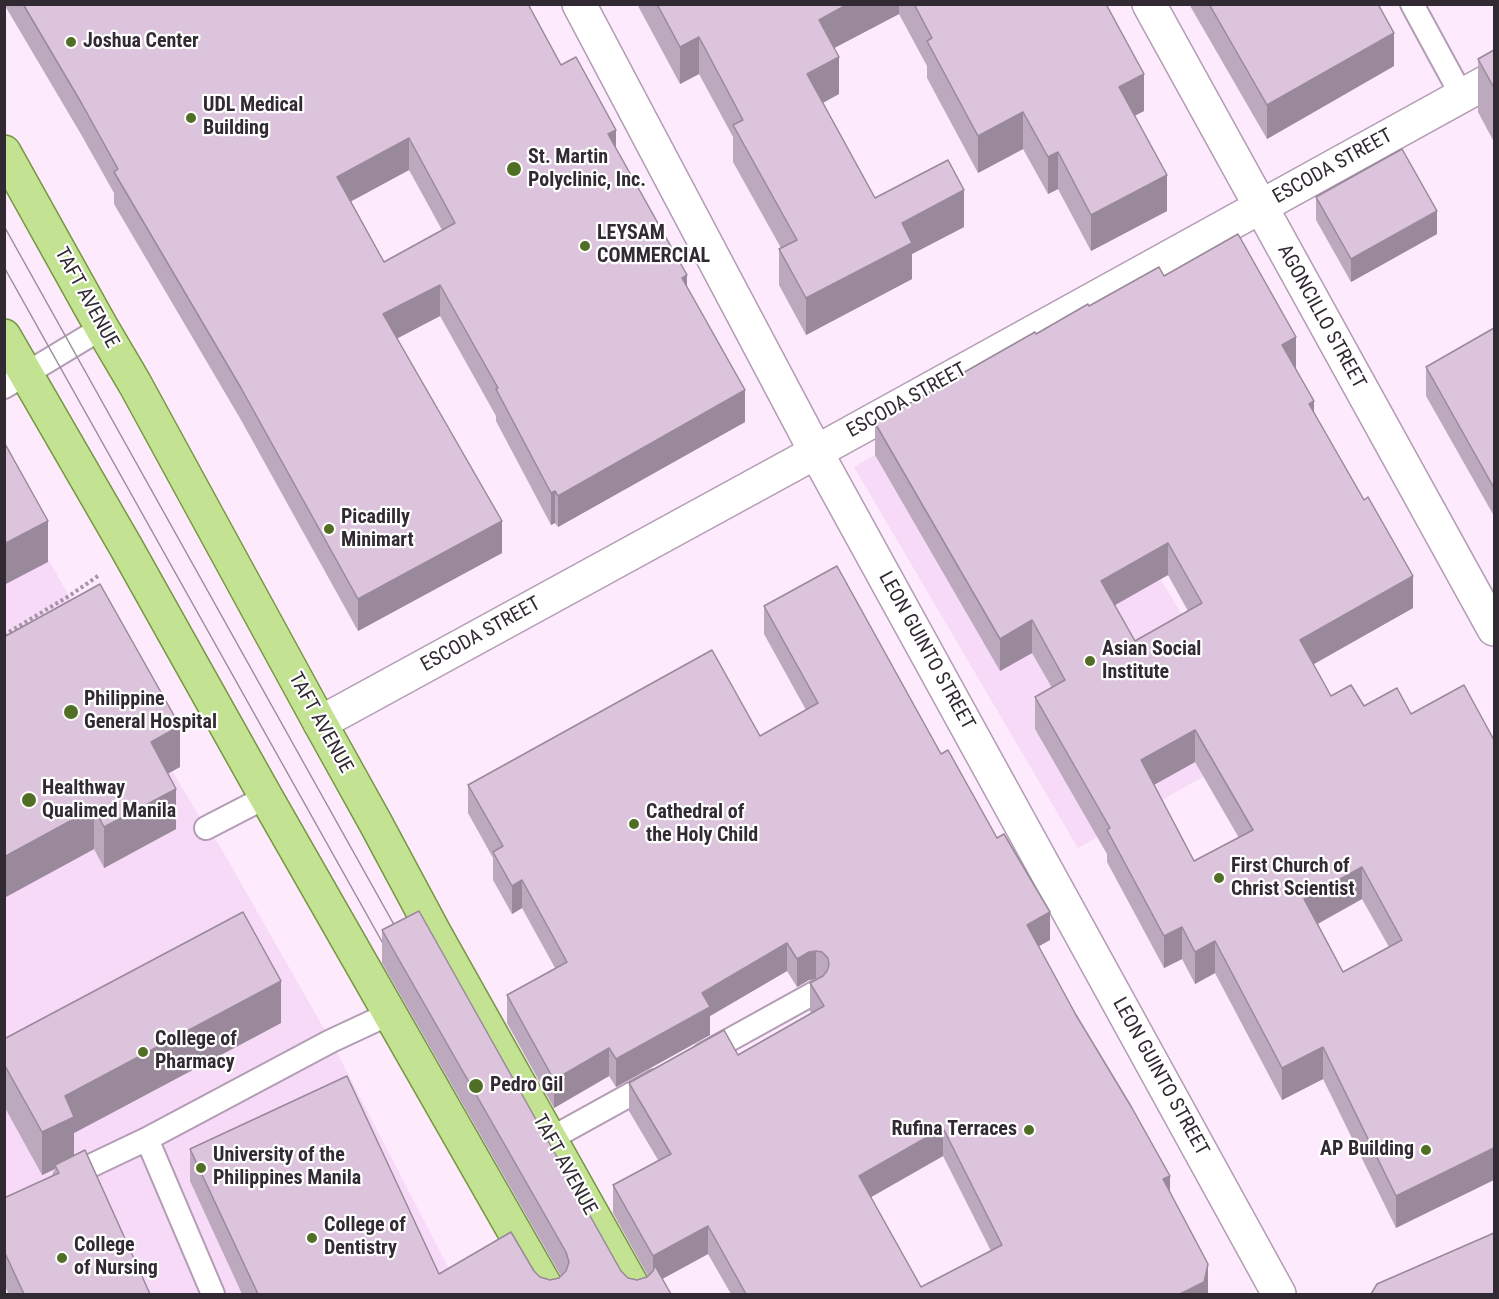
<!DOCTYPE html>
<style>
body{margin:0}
#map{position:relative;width:1499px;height:1299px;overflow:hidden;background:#fdeafd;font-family:"Roboto Condensed",sans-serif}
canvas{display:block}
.frame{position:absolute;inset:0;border:6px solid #322a33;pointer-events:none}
</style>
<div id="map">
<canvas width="1499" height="1299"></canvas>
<div class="frame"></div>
</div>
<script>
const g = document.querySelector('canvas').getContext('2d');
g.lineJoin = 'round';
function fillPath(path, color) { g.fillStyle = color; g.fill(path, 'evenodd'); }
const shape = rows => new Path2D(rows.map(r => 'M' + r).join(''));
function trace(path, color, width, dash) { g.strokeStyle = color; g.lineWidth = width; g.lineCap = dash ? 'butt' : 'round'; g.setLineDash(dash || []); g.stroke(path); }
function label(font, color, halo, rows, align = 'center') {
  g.font = font + ' "Roboto Condensed",sans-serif'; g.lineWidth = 4.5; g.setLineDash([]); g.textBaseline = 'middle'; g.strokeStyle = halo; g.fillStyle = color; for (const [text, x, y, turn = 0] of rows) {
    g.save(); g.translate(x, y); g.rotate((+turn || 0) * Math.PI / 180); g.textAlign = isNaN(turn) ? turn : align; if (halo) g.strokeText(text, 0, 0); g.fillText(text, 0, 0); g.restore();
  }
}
const built = shape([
 [875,455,1160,579,1262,743,1078,848,854,467],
 [4,481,69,596,206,828,218,843,331,1041,462,1294,5,1294]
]);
const path = shape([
 [4,635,69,596,98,576]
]);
const service = shape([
 [1412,4,1462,96],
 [4,387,102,328],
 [206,828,266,797],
 [704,1054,816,992],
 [147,1139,213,1294],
 [550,1139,655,1081],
 [65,1178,147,1139,331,1041,389,1014]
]);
const minor = shape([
 [1149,4,1494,629],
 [320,723,816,452,1494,78]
]);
const tertiary = shape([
 [579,4,816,452,1279,1294]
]);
const primary = shape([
 [4,152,102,328,135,384,320,723,375,822,435,934,637,1294],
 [4,336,126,547,266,797,550,1294]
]);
const tram = shape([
 [4,226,402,939],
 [4,267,390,956]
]);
const wall = shape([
 [4,4,528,4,561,65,616,148,687,288,745,422,558,527,555,523,551,525,496,421,496,416,440,316,397,338,502,553,358,631,241,420,114,204,114,193,82,136],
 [409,170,442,230,384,262,351,201],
 [637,4,1106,4,1144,111,1135,115,1167,211,1091,251,1058,189,1048,194,1023,149,978,173,927,78,927,66,899,14,834,48,839,94,823,103,875,198,964,227,912,254,912,279,806,335,779,285,779,249,781,248,733,162,733,137,699,74,680,84],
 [1189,4,1378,4,1394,66,1267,139],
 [1494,50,1494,142,1478,112,1478,59],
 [1316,197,1437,234,1351,282,1316,220],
 [1164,276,1296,369,1314,412,1413,608,1313,664,1331,696,1364,706,1411,714,1396,1228,1323,1079,1282,1100,1215,973,1195,984,1182,959,1164,968,1107,862,1107,854,1035,729,1035,697,1052,688,1032,653,1000,671,875,455,875,423,1036,334,1089,306],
 [1168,575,1188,611,1135,641,1115,605],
 [1195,762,1239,838,1194,861,1154,785],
 [1362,899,1389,947,1343,972,1318,924],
 [1494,328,1494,534,1494,516,1426,396,1426,367],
 [764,606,941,754,1050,940,1038,946,1170,1193,1208,1292,1208,1294,731,1294,708,1254,662,1279,671,1294,242,1294,190,1181,190,1149,439,1274,534,1271,540,1277,550,1280,559,1278,561,1276,382,963,382,930,621,1271,628,1278,637,1280,647,1277,648,1276,613,1213,613,1185,658,1160,629,1111,629,1083,738,1055,811,1013,810,1011,810,983,817,979,809,980,797,987,787,971,710,1016,710,1035,616,1087,609,1076,554,1108,507,1023,507,995,555,968,522,908,512,914,493,880,493,858,468,813,468,785,760,736,806,710,764,634],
 [943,1156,991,1251,921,1287,871,1197],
 [4,637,180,767,168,773,176,829,104,868,94,849,4,898],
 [281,1023,74,1133,74,1156,150,1294,9,1294,4,1284,4,1198,55,1175,55,1169,42,1175,4,1106,4,1039]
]);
const shadedWall = shape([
 [848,4,899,4,899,14,819,56,819,20],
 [1394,33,1394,66,1267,139,1267,105],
 [699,37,699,74,680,84,680,47],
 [839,57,839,94,807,111,807,74],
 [1144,74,1144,111,1119,124,1119,87],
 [1023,112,1023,149,978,173,978,136],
 [616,130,616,162,608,134],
 [409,138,409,170,337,209,337,177],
 [1058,152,1058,189,1048,194,1048,157],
 [1167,175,1167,211,1091,251,1091,215],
 [964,190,964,227,912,254,912,279,806,335,806,298,902,223],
 [1437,211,1437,234,1351,282,1351,259],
 [687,275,687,306,682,278],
 [440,285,440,316,383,346,383,314],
 [1296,337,1296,369,1282,377,1282,345],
 [745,390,745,422,558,527,558,496],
 [1314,401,1314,433,1309,404],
 [555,491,555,523,551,525,551,493],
 [48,521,48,562,4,585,4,544],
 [502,521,502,553,358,631,358,599],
 [1168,543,1168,575,1101,613,1101,581],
 [1413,576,1413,608,1300,672,1300,640],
 [1032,620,1032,653,1000,671,1000,639],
 [180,726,180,767,151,783,151,742],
 [1195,730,1195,762,1141,792,1141,760],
 [176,789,176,829,104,868,104,827],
 [94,808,94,849,4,898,4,857],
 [1362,867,1362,899,1304,931,1304,899],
 [522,880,522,908,512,914,512,886],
 [1050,912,1050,940,1027,953,1027,925],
 [1182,927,1182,959,1164,968,1164,936],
 [1215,941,1215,973,1195,984,1195,952],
 [787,943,787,971,710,1016,710,1035,616,1087,616,1059,702,993],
 [816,951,816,979,809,980,797,987,797,959,809,952],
 [281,981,281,1023,74,1133,74,1159,55,1165,55,1169,42,1175,42,1132,65,1096],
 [1323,1047,1323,1079,1282,1100,1282,1068],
 [609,1048,609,1076,554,1108,554,1080],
 [943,1128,943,1156,859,1204,859,1176],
 [1494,1148,1494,1180,1396,1228,1396,1196],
 [1170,1176,1170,1204,1163,1179],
 [708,1226,708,1254,653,1284,653,1256],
 [1208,1264,1208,1294,1180,1294]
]);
const building = shape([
 [23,4,528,4,561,65,576,57,616,130,608,134,687,275,682,278,745,390,558,496,555,491,551,493,496,389,498,388,440,285,383,314,502,521,358,599,241,388,114,172,118,169,82,104,23,4],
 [409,138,455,223,384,262,337,177,409,138],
 [657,4,848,4,819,20,839,57,807,74,875,198,948,160,964,190,902,223,912,243,806,298,779,249,797,240,733,125,743,120,699,37,680,47,657,4],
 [914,4,1106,4,1144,74,1119,87,1167,175,1091,215,1058,152,1048,157,1023,112,978,136,927,41,932,38,914,4],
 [1209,4,1378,4,1394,33,1267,105,1209,4],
 [1494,50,1494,88,1478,59,1494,50],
 [1402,149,1437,211,1351,259,1316,197,1402,149],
 [1238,234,1296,337,1282,345,1314,401,1309,404,1364,500,1368,497,1413,576,1300,640,1331,696,1351,685,1364,706,1397,688,1411,714,1464,685,1494,740,1494,1148,1396,1196,1323,1047,1282,1068,1215,941,1195,952,1182,927,1164,936,1107,830,1110,828,1035,697,1065,680,1032,620,1000,639,875,423,1035,332,1036,334,1088,304,1089,306,1159,267,1164,276,1238,234],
 [1168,543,1202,603,1135,641,1101,581,1168,543],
 [1195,730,1253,830,1194,861,1141,760,1195,730],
 [1362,867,1402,940,1343,972,1304,899,1362,867],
 [1494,328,1494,488,1426,367,1494,328],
 [4,442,48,521,4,544,4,442],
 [837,566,941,754,948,750,997,838,1004,834,1050,912,1027,925,1076,1015,1132,1108,1170,1176,1163,1179,1208,1264,1204,1282,1180,1294,746,1294,708,1226,653,1256,613,1185,671,1154,629,1083,724,1030,738,1055,824,1006,810,983,823,976,827,971,829,965,828,958,822,952,816,951,809,952,797,959,787,943,702,993,710,1007,616,1059,609,1048,554,1080,507,995,567,962,522,880,512,886,493,852,503,846,468,785,712,650,760,736,818,703,764,606,837,566],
 [943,1128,1002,1245,921,1287,859,1176,943,1128],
 [100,584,180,726,151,742,176,789,104,827,94,808,4,857,4,637,100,584],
 [419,911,621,1271,628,1278,637,1280,647,1277,653,1271,655,1266,671,1294,258,1294,190,1149,347,1076,439,1274,511,1232,534,1271,540,1277,550,1280,559,1278,566,1271,569,1262,566,1252,382,930,419,911],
 [243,912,281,981,65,1096,74,1117,42,1132,4,1064,4,1039,243,912],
 [85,1150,150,1294,24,1294,4,1251,4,1198,59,1173,55,1165,85,1150],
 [1494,1233,1494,1294,1371,1294,1377,1284,1494,1233]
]);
const markers = [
 [71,42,6,"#516f24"],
 [191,118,6,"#516f24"],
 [514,169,8,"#516f24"],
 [585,246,6,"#516f24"],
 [329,529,6,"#516f24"],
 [1090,661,6,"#516f24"],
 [71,712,8,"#516f24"],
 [29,800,8,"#516f24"],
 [634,824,6,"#516f24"],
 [1219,878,6,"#516f24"],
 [143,1052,6,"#516f24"],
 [476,1086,8,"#516f24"],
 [1029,1130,6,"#516f24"],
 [1426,1150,6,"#516f24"],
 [201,1168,6,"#516f24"],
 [312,1238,6,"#516f24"],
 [62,1258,6,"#516f24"]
];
const poiNames = [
 ["Joshua Center",83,42],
 ["UDL Medical",203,106],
 ["Building",203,129],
 ["St. Martin",528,158],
 ["Polyclinic, Inc.",528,181],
 ["LEYSAM",597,234],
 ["COMMERCIAL",597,257],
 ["Picadilly",341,518],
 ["Minimart",341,541],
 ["Asian Social",1102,650],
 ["Institute",1102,673],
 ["Philippine",84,700],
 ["General Hospital",84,723],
 ["Healthway",42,789],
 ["Qualimed Manila",42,812],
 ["Cathedral of",646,813],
 ["the Holy Child",646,836],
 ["First Church of",1231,867],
 ["Christ Scientist",1231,890],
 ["College of",155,1040],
 ["Pharmacy",155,1063],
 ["Pedro Gil",490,1086],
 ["Rufina Terraces",1017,1130,"right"],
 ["AP Building",1414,1150,"right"],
 ["University of the",213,1156],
 ["Philippines Manila",213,1179],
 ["College of",324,1226],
 ["Dentistry",324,1249],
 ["College",74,1246],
 ["of Nursing",74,1269]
];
const streetNames = [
 ["ESCODA STREET",1333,167,-29],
 ["TAFT AVENUE",86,298,61],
 ["AGONCILLO STREET",1321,317,61],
 ["ESCODA STREET",907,401,-29],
 ["ESCODA STREET",481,635,-29],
 ["LEON GUINTO STREET",926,651,61],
 ["TAFT AVENUE",320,723,61],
 ["LEON GUINTO STREET",1160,1077,61],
 ["TAFT AVENUE",564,1165,61]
];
fillPath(built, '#f7daf8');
trace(service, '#b39db4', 26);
trace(minor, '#b39db4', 36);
trace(tertiary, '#b39db4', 36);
trace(primary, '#769642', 36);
trace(path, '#a395a4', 4, [3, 3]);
trace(service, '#fff', 22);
trace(minor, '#fff', 33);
trace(tertiary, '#fff', 33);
trace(primary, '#c3e392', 33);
trace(tram, '#9a8d9b', 1.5);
fillPath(wall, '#bca9bd');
fillPath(shadedWall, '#99899a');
fillPath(building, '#dbc4dc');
trace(building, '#99899a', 1.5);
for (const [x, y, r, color] of markers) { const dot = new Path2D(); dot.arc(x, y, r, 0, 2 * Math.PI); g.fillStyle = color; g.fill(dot); trace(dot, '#fff', 2); }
label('bold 20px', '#322a33', '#fff', poiNames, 'left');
label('20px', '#322a33', '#fff', streetNames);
</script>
